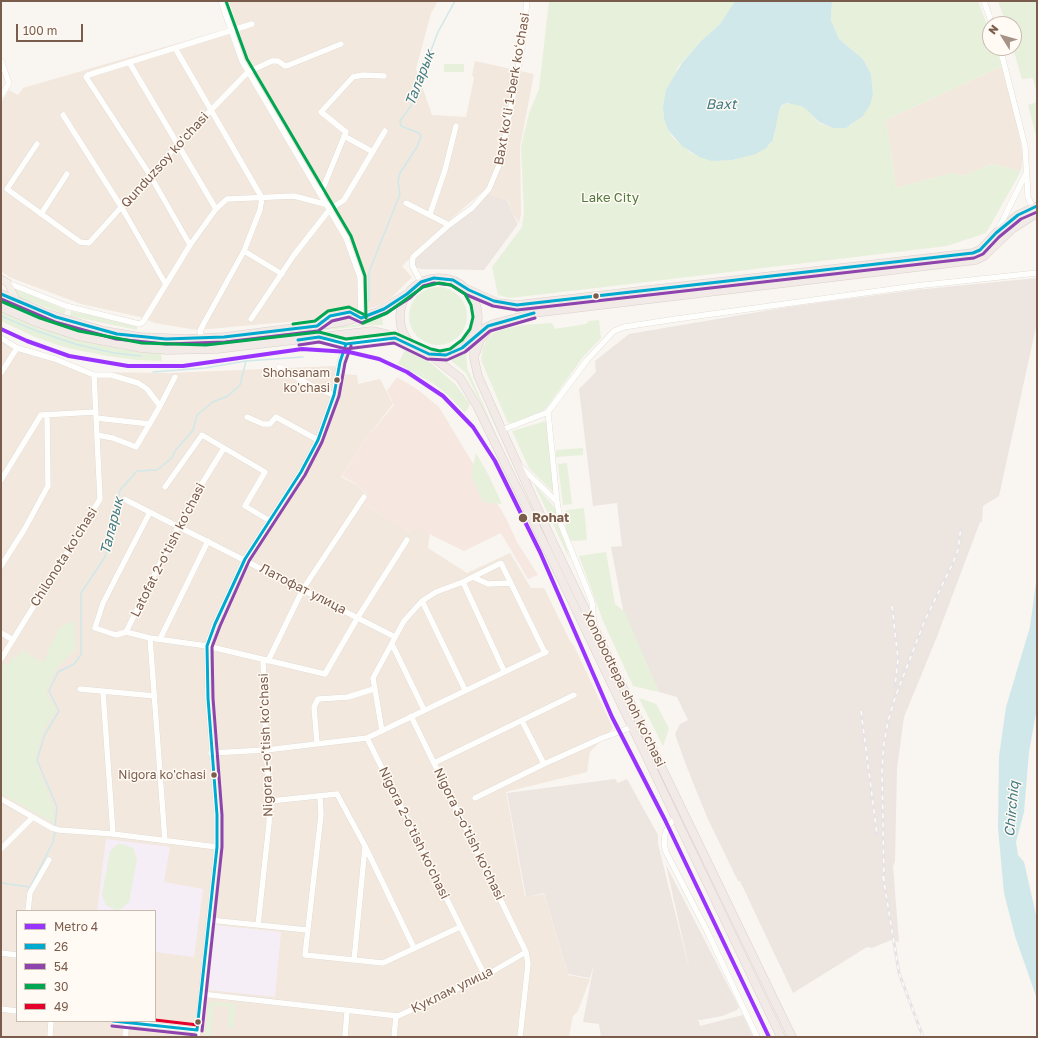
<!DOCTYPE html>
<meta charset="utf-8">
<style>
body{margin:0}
#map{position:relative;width:1038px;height:1038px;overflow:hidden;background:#f9f5f0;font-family:"Golos Text",sans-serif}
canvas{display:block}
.frame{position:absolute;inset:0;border:2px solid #7a5c4d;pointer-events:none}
.legend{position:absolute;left:16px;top:910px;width:140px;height:112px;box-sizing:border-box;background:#fffaf3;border:1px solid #cabbb1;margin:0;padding:5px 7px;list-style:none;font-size:12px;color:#7a5c4d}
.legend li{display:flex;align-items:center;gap:8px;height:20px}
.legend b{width:20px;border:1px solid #cabbb1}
.north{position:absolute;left:982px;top:16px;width:40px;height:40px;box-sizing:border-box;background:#fffaf3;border:1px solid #cabbb1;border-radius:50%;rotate:307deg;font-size:11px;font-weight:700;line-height:16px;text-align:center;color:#7a5c4d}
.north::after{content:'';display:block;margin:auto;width:14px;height:18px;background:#a69286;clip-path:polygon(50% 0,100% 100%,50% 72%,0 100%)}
.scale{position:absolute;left:16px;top:24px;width:67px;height:18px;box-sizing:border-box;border:2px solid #7a5c4d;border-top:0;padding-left:5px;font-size:12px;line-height:14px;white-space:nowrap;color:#7a5c4d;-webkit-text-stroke:3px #fffaf3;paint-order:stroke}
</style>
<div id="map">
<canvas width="1038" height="1038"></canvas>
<div class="frame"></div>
<ul class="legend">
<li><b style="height:5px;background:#93f"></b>Metro 4</li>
<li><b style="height:5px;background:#00a9ce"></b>26</li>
<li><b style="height:5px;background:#8e44ad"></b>54</li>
<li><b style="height:5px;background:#00a651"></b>30</li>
<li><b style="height:5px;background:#e4002b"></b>49</li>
</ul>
<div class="north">N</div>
<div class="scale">100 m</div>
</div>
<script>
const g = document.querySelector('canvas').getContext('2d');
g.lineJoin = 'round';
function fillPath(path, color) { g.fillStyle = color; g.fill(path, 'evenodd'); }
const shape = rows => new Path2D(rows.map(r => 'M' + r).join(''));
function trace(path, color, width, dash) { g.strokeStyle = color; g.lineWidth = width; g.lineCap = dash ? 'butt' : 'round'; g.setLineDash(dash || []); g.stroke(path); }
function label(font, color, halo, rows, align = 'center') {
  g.font = font + ' "Golos Text",sans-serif'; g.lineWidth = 3; g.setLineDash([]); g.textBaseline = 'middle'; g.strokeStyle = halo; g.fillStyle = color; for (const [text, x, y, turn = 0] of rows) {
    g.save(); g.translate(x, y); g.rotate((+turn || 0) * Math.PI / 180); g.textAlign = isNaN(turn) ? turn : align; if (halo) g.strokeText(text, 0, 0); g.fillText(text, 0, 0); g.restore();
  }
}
const residential = shape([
 [229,1,438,1,431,13,416,69,432,115,466,117,474,78,472,75,475,61,534,74,520,147,521,214,519,223,511,210,509,201,498,199,482,192,442,227,402,266,412,277,391,298,378,306,368,309,328,314,320,319,197,330,155,323,140,317,81,304,9,277,1,271,1,103,9,90,18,95,23,88,237,26],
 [1002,66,1016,118,1021,144,1023,159,1021,171,992,164,963,176,952,173,896,188,886,120],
 [1,339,86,372,168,373,335,366,342,374,357,375,358,384,380,379,393,404,367,437,341,477,357,485,366,494,362,503,411,533,415,526,430,533,428,548,467,573,510,553,531,588,544,588,570,641,574,646,613,728,590,752,587,772,506,792,525,897,544,894,568,975,590,979,578,1011,573,1016,569,1037,1,1037],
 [17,911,155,911,155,1021,17,1021]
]);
const commercial = shape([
 [397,377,417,389,439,407,506,518,517,542,538,575,528,579,501,533,464,551,415,527,411,533,362,503,367,494,356,484,342,476,367,437,394,405,387,391]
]);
const industrial = shape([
 [486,194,508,201,511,210,518,224,484,270,422,269,415,267,415,258],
 [1037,278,1036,327,999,496,983,506,982,522,980,522,936,639,904,717,897,768,895,862,893,866,899,942,891,940,872,948,867,947,793,993,740,881,738,881,707,817,686,765,675,734,680,724,688,720,677,697,659,692,623,610,611,547,622,546,617,503,593,506,579,389,596,372,595,361,629,334,788,307,915,290],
 [615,779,618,783,627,779,658,835,658,844,690,972,666,865,739,1007,737,1010,722,1016,700,1020,698,1019,700,1026,743,1015,753,1037,601,1037,599,1024,583,1022,594,964,590,978,568,974,544,893,526,897,507,793]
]);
const education = shape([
 [106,839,170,847,164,882,203,889,194,957,155,952,155,911,97,911],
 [214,925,281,932,275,997,209,990]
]);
const green = shape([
 [549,1,735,1,720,24,700,42,678,67,663,113,666,126,673,138,691,153,699,157,732,160,758,153,770,144,774,138,776,121,779,111,784,104,793,103,801,106,806,109,819,123,833,128,850,126,865,113,873,94,871,74,863,59,839,39,831,20,832,1,978,1,990,33,990,48,995,48,1002,66,886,120,896,188,952,173,963,176,992,164,1021,171,986,233,947,246,554,293,510,298,498,295,492,267,522,227,524,212,521,147,529,113,539,89],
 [998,1,1037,1,1037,94,1033,78,1022,79,1013,48,1014,24,1006,24],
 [444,64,464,64,464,72,444,72],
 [1037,102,1037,200,1037,139,1028,105],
 '409 316a29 29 0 1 1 58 0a29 29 0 1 1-58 0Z',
 [13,288,66,310,64,314,19,297],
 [1,298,31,312,77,327,137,340,292,332,354,325,382,317,383,325,370,325,209,344,149,344,118,339,77,330,31,314,2,302],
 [1,311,38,328,91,343,137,352,161,354,162,361,137,360,107,356,67,348,35,337,1,321],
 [71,311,137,325,137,330,70,316],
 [599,320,601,338,583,357,547,407,540,414,519,422,508,423,481,360,483,347,488,338,494,333,503,329,523,325,552,323,555,329,586,324,589,321],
 [466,349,467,368,499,440,466,373,448,358,459,354],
 [405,350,431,363,455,384,470,404,467,410,464,412,449,396,434,384,398,364],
 [546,421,554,493,529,468,512,431],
 [583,448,583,455,556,457,556,450],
 [476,453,488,474,502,504,483,502,471,475],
 [567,463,572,504,563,505,558,464],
 [534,484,555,508,570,560],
 [584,508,587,540,572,541,568,538,563,513,567,510],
 [606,552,615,604,625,612,659,692,633,686,603,621,579,556],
 [74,620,76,649,55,670,46,693,56,710,43,731,36,757,38,768,53,806,54,823,1,794,1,668,5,662,8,665,14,657,17,658,22,650,43,663,59,628],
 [639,698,656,704,669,728,663,746],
 [118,844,123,844,133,848,137,859,129,902,121,909,116,910,106,905,102,895,110,851],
 [209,1002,236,1004,234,1028,227,1027,230,1007,214,1005,211,1037,205,1037]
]);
const water = shape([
 [735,1,832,1,831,20,839,39,863,59,871,74,873,94,870,105,863,116,846,128,833,128,819,122,806,109,801,106,787,103,782,105,779,111,773,140,766,148,756,154,732,160,712,161,699,157,682,146,668,130,664,119,663,107,666,90,682,63,700,42,720,24],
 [1037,575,1037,708,1029,752,1024,812,1016,842,1018,855,1024,862,1037,919,1037,999,1015,936,1004,893,998,828,999,756,1006,707,1030,627]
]);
const stream = shape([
 [369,301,369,272,400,194,398,181,400,173,417,147,421,136,419,133,401,126,400,121,411,106,414,95,438,32,455,1],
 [1,316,37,331,75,344,114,353,141,356],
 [153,372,205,368,246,361],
 [55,827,57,807,37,760,45,734,59,711,49,691,58,672,74,664,81,655,81,593,105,557,120,490,137,471,157,470,172,458,175,451,193,430,197,415,213,402,228,396,240,385,246,361,303,357],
 [1,883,30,887,53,842,55,831]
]);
const minor = shape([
 [221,1,242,61,346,238,360,277,361,318],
 [984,1,992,24],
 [175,48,262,198,260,210,244,251,204,323,200,331,201,338],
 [1000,48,1025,146,1028,197,1031,204,1036,207],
 [1,61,9,83,1,96],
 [129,62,216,209],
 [63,115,122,208,165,283],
 [344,136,373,152],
 [37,144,7,189,80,242,89,243,179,143,248,72,272,61,278,61,285,66,289,65,341,44],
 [321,193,346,132,321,112,353,77,363,75,384,76],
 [406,203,449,225],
 [41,214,67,174],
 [430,214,445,170,456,126],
 [999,228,1025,175],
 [190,245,150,175,86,77,88,75,252,24],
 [244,251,282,274],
 [421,282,412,265,413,257,449,225,472,208,489,189,501,160,522,47,527,1],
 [8,283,66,306,139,324,143,322,190,245,216,209,227,199,294,196,328,205],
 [251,319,294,255,330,209,344,200,385,131],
 [1,338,17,348,55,359,94,375,111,375,138,383,147,389,160,406,136,447,113,438,97,435],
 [322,338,346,344,395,338],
 [279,367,310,385,334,395],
 [1,373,17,348],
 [160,406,175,377],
 [247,417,263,424,270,424,276,417,318,440],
 [96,418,150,424],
 [502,430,548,412],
 [520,466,557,502],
 [1,480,41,415,96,412],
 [165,487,202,435,265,472,245,506,270,521],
 [124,499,395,637],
 [150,512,103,603,95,628,116,635,126,632,150,638,207,646,325,674,358,617,407,540],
 [1,566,24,530,48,486,47,415],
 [473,577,488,584,511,583],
 [463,582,504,671],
 [422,601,465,690],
 [594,625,592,602,561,525,557,502,548,412,587,360,614,331,624,327,676,319,915,286,1037,273],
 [126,632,190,503,224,448],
 [1,633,13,640],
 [150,638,165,841],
 [160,639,208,541],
 [392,644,424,710],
 [1,659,100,499,94,375],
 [268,661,303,589,364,497],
 [80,689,155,696],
 [103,692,113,834],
 [411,716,526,952,528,964,520,1037],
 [522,721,544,764],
 [382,731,373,678,404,621,422,601,436,592,463,582,501,563,545,653],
 [367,738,485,976],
 [317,743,314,707,318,699,348,697,374,689],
 [211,753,266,750,367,738,546,652],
 [434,763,574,695],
 [320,796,321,815,305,955,383,963,460,927],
 [475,798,544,764,602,738,632,727],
 [1,799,52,828,59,830,113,834,217,847],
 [270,801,337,794,365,846,414,948],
 [676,817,669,825,665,834,664,844,666,852,707,931,757,1037],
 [1,849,33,817],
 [28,911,30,893,49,860],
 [209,920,307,930],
 [258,925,269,824,270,801,266,750,263,660],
 [1,953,17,955],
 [354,960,365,847],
 [201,994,398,1016,485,976,526,952],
 [1,1009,17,1011],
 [113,1021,197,1030],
 [50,1037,51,1021],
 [125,1037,127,1023],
 [197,1037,217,847,217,815,208,698,207,646,215,624,245,559,301,472,318,440,334,395,340,362,346,344],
 [345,1037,347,1011],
 [394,1037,396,1016]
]);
const major = shape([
 [1,279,8,283,17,302]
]);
const highway = shape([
 '400 317a39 39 0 1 1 78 0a39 39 0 1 1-78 0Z',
 [469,290,498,303,517,305,973,253,980,250,996,233,1018,215,1037,206],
 [1,294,45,313,104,331,141,337,185,339,224,337,343,322,378,312,407,294],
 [1,307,38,323,78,336,141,348,167,350,217,349,372,331,386,334,417,349],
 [474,335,474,358,478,376,502,430,555,547,792,1037],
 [471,339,483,329,493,324,534,313,976,260,984,256,1012,229,1037,213],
 [476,352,480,340,490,328],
 [429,354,460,378,477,406,556,568,781,1037]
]);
const rail = shape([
 [892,606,898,659,895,686],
 [861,711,877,834],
 [883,876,899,973,923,1037],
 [884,881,882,769,884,743,888,721,896,695,925,620,952,565,958,550,961,526]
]);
const bus1 = shape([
 [1,294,56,317,117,334,166,339,224,337,317,326,330,316,350,312,361,318,384,309,407,294,421,282,434,278,453,280,469,290,494,301,517,305,973,253,980,250,996,233,1018,215,1037,206],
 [298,340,319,337,346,344,395,338,429,354,446,355,462,348,488,326,534,313],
 [113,1021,197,1030],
 [197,1030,217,847,217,815,208,698,207,646,215,624,245,559,301,472,318,440,334,395,340,362,346,344]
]);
const bus2 = shape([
 [1,299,55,322,116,339,166,344,225,342,318,331,332,321,349,317,362,323,386,313,410,298,423,286,434,283,451,285,467,295,493,306,517,310,974,258,983,254,999,237,1021,219,1037,212],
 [299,345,319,342,346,349,394,343,427,359,447,360,465,352,490,331,535,318],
 [112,1026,196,1035],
 [202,1031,222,847,222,815,213,698,212,647,220,626,249,561,305,475,322,442,339,396,345,363,351,346]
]);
const bus3 = shape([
 [226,1,247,59,351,236,365,276,366,318],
 [3,302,40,318,79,331,142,343,206,345,319,332,346,339,395,333,431,349,440,351,450,349,462,340,470,329,473,317,471,305,465,294,451,285,439,283,423,287,387,313,363,323],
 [293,324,315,321,328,311,349,307,363,314]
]);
const bus4 = shape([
 [155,1020,198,1025]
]);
const metro1 = shape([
 [1,329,27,341,69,356,128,366,183,366,302,349,349,352,379,359,407,372,443,396,473,427,495,461,540,552,612,717,665,820,769,1037]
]);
const markers = [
 [596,296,3.5,"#7a5c4d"],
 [337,380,3.5,"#7a5c4d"],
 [523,518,5,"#7a5c4d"],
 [214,775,3.5,"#7a5c4d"],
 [198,1022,3.5,"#7a5c4d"]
];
const busNames = [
 ["Shohsanam",330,373],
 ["ko'chasi",330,388],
 ["Nigora ko'chasi",206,775]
];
const streetNames = [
 ["Baxt ko‘li 1-berk koʻchasi",512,89,-80],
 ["Qunduzsoy ko'chasi",165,160,-48],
 ["Latofat 2-o'tish ko'chasi",168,550,-63],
 ["Chilonota ko'chasi",64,557,-58],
 ["Латофат улица",303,589,27],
 ["Xonobodtepa shoh ko'chasi",624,689,64],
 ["Nigora 1-o'tish ko'chasi",266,745,-92],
 ["Nigora 2-o'tish ko'chasi",414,833,64],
 ["Nigora 3-o'tish ko'chasi",469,834,64],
 ["Куклам улица",452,990,-26]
];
const parkNames = [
 ["Lake City",610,198]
];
const stopNames = [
 ["Rohat",532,518]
];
const waterNames = [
 ["Таларык",420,78,-69],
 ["Baхt",721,105],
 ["Таларык",112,526,-76],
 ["Chirchiq",1012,809,-85]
];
fillPath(residential, '#f2e8de');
fillPath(commercial, '#f6e8e1');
fillPath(industrial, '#ede5e0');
fillPath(education, '#f6eef6');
fillPath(green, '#e7f0db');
fillPath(water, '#d0e8ea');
trace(stream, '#d0e8ea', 1.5);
trace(minor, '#d7d1cb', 6);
trace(major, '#dad1cc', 8);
trace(highway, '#dad1cc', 9);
trace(minor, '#fefefd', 5.5);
trace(major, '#f3eee8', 7);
trace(highway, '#f2eae7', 8);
trace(rail, '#e6e3e7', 3);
trace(rail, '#fffaf3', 1.5, [4.5]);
trace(bus1, '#00a9ce', 3);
trace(bus2, '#8e44ad', 3);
trace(bus3, '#00a651', 3);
trace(bus4, '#e4002b', 3);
trace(metro1, '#93f', 4);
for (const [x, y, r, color] of markers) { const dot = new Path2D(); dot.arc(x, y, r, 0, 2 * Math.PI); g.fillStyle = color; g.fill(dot); trace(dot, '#fffaf3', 1.5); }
label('12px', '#7a5c4d', '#fffaf3', busNames, 'right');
label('13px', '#7a5c4d', '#fffaf3', streetNames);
label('13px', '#537a41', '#fffaf3', parkNames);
label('bold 13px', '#7a5c4d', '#fffaf3', stopNames, 'left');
label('italic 14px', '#437c86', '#fffaf3', waterNames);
</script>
